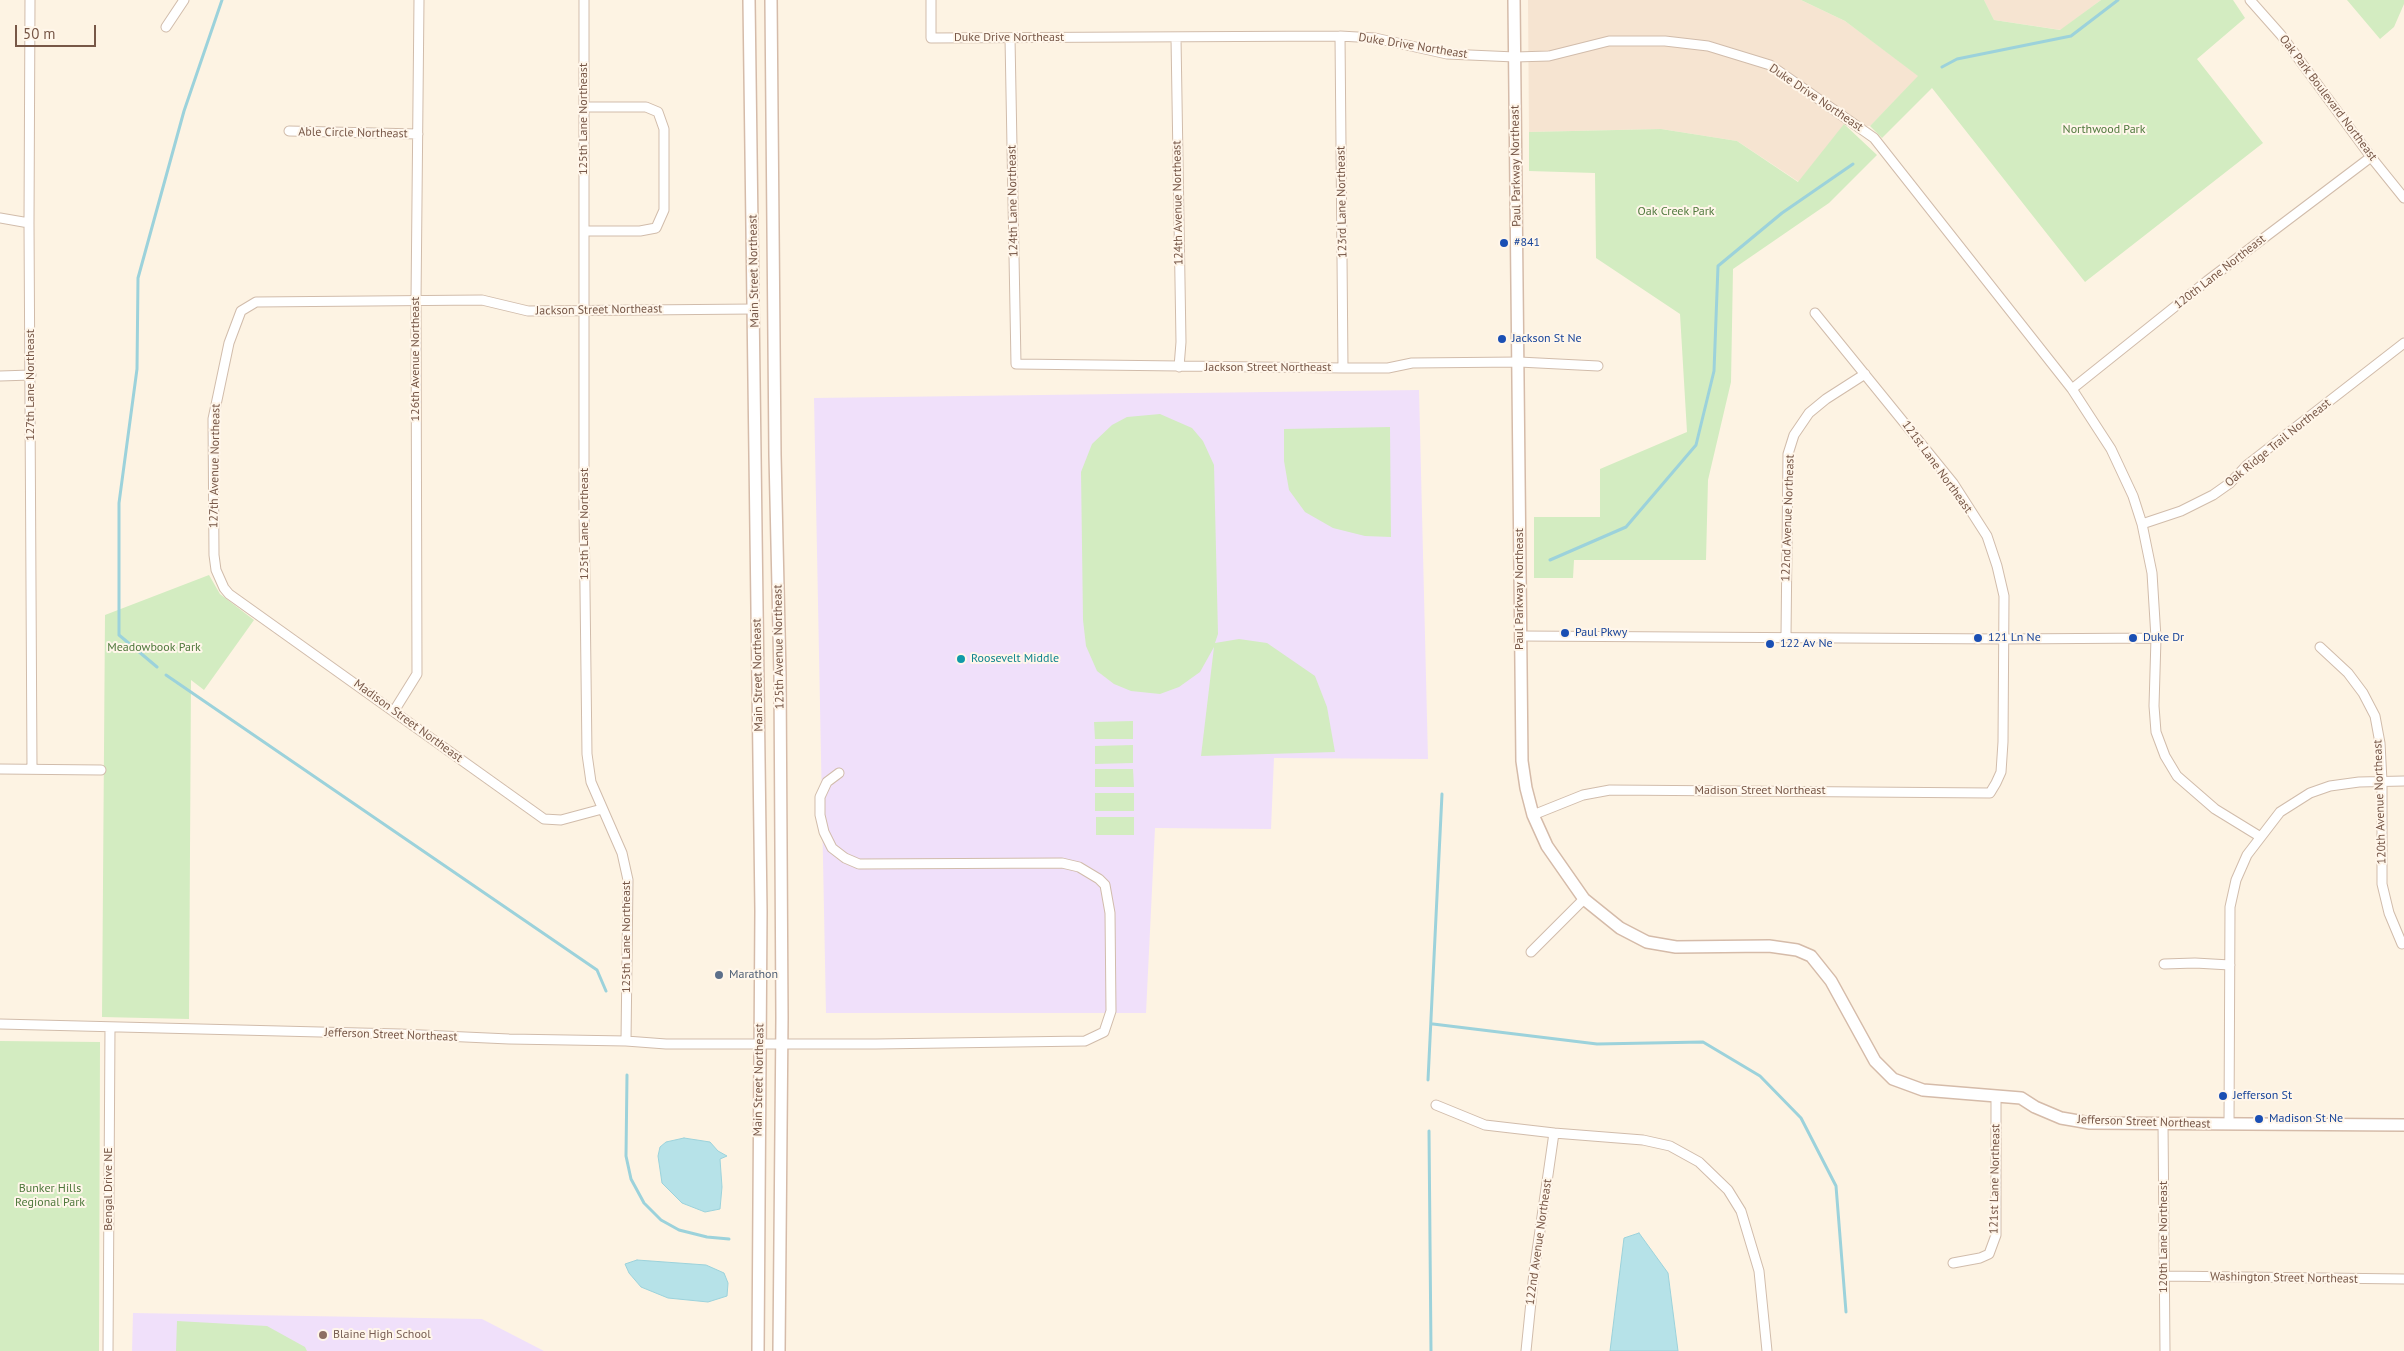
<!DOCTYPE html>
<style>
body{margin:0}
#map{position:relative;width:2404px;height:1351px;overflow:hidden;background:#fdf3e3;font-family:"PT Sans",sans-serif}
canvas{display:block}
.scale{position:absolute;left:15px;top:25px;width:81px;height:22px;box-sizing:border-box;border:2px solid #775747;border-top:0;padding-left:6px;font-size:15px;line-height:18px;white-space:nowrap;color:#775747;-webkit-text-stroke:4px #fff6ea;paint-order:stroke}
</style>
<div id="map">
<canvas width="2404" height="1351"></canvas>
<div class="scale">50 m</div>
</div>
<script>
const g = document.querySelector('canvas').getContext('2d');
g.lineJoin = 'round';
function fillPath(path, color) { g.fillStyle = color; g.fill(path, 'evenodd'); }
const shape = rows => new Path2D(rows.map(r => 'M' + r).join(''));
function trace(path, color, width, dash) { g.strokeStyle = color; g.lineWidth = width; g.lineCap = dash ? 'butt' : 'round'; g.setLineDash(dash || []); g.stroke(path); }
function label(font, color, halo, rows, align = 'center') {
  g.font = font + ' "PT Sans",sans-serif'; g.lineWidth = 4; g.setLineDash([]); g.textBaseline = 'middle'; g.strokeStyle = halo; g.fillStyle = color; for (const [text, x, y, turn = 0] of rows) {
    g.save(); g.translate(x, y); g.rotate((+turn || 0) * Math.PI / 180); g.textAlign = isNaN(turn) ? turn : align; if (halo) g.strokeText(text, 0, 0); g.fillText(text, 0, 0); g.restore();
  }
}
const residential = shape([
 [1528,0,1801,0,1845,21,1919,76,1870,126,1844,125,1799,182,1737,141,1661,129,1529,132],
 [1984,0,2101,0,2061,30,1994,20]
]);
const education = shape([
 [1419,390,1428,759,1274,758,1271,829,1155,828,1146,1013,826,1013,814,398],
 [133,1313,482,1319,544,1351,132,1351]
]);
const green = shape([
 [1801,0,1984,0,1994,20,2060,30,2101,0,2233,0,2245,18,2197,59,2263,143,2085,282,1932,88,1882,138,1870,126,1918,76,1845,21],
 [2347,0,2404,0,2404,4,2394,27,2380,39],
 [1844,124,1877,155,1829,203,1733,269,1731,382,1708,480,1706,560,1574,560,1573,578,1534,578,1534,517,1600,517,1600,469,1687,432,1680,314,1596,258,1595,173,1529,171,1529,132,1661,129,1737,141,1798,182],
 [1160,414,1192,428,1203,441,1214,465,1218,634,1215,643,1239,639,1267,643,1315,676,1327,707,1335,752,1201,756,1214,647,1200,672,1179,687,1160,694,1131,691,1114,684,1097,671,1086,646,1083,620,1081,472,1092,444,1112,425,1127,417],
 [1390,427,1391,537,1365,536,1333,528,1305,512,1289,490,1284,461,1284,429],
 [209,575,220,594,254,620,204,690,191,680,189,1019,102,1017,105,615],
 [1133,721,1133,739,1095,739,1094,722],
 [1133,745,1133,763,1095,764,1095,746],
 [1095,769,1133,769,1134,787,1095,787],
 [1095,793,1134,793,1134,811,1095,811],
 [1096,817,1134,817,1134,835,1096,835],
 [0,1041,100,1042,99,1351,0,1351],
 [177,1321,267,1326,305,1347,307,1351,176,1351]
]);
const water = shape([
 [684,1138,710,1142,718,1151,727,1156,720,1159,722,1187,720,1209,705,1212,682,1203,662,1183,658,1156,660,1147,666,1142,684,1138],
 [1639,1233,1668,1273,1678,1351,1610,1351,1624,1238,1639,1233],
 [637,1260,706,1265,724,1273,728,1283,727,1296,708,1302,668,1298,641,1287,629,1273,625,1264,637,1260]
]);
const stream = shape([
 [1942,67,1957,59,2071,36,2118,0],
 [1550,560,1626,527,1696,445,1714,371,1718,266,1782,213,1853,164],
 [157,667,119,635,119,503,137,369,138,278,184,111,222,0],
 [166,675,597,970,606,991],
 [1433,1024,1597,1044,1703,1042,1760,1076,1801,1118,1836,1186,1846,1312],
 [627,1075,626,1156,631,1179,644,1203,661,1220,679,1230,707,1237,729,1239],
 [1428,1080,1442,794],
 [1429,1131,1431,1351]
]);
const street = shape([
 [30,0,29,223,32,769],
 [584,0,584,508,587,754,591,782,622,853,628,880,626,1041],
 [931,0,931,38,1340,36,1375,38,1447,54,1515,57,1549,56,1609,41,1665,41,1708,46,1770,65,1874,138,2072,389,2111,449,2133,496,2142,524,2152,573,2156,638,2154,706,2156,732,2165,756,2177,776,2215,809,2259,836],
 [2250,0,2281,35,2371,157,2404,198],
 [166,27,184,0],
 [1340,36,1343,368],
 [1010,38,1016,364,1343,368,1388,368,1412,363,1519,362,1598,366],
 [1176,38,1181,342,1179,367],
 [289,131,418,134],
 [0,218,29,223],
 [584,231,640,231,656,228,664,210,664,129,658,112,646,107,584,107],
 [0,376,31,375],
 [2072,389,2207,281,2371,157],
 [2142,524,2181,511,2213,495,2230,483,2247,465,2404,343],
 [1521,636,2003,639,2156,638],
 [1786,636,1788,454,1794,435,1809,413,1826,399,1865,374],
 [2320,647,2348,673,2363,693,2375,716,2380,743,2382,781,2382,884,2389,913,2402,944],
 [394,711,417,674,416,301,419,0],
 [0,769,101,770],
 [602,809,561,820,544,819,229,594,224,588,216,570,214,555,213,419,229,343,241,311,256,302,482,300,528,311,754,309],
 [1533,815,1583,795,1610,790,1990,793,1996,783,2001,772,2003,742,2004,596,1997,566,1987,536,1953,483,1815,313],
 [1531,952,1584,899],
 [2164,964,2195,963,2230,965],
 [0,1024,400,1034,509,1039,626,1041,666,1044,876,1044,1085,1041,1104,1032,1111,1011,1110,913,1105,885,1099,879,1079,867,1062,863,859,864,845,858,832,848,824,832,820,815,820,797,827,782,839,773],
 [1436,1105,1485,1125,1554,1133,1643,1140,1670,1146,1699,1162,1728,1190,1741,1211,1759,1271,1767,1351],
 [2163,1123,2165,1351],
 [2229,1124,2230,907,2236,880,2247,855,2280,812,2310,793,2330,786,2359,782,2404,781],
 [1953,1263,1980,1258,1989,1254,1996,1235,1996,1096],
 [2164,1276,2404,1279],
 [108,1351,110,1027],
 [1526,1351,1534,1272,1554,1133]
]);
const secondary = shape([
 [749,0,761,911,758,1351],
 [771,0,775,455,780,675,782,1018,779,1351],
 [1514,0,1522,761,1526,788,1533,815,1547,846,1584,899,1620,928,1647,942,1676,947,1769,946,1797,950,1811,956,1831,981,1875,1061,1893,1079,1923,1090,2021,1098,2035,1107,2061,1118,2090,1123,2404,1125]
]);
const markers = [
 [1504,243,5,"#1a4fb4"],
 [1502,339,5,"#1a4fb4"],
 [1565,633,5,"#1a4fb4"],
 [1978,638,5,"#1a4fb4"],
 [2133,638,5,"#1a4fb4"],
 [1770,644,5,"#1a4fb4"],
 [961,659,5,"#0f9aa8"],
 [719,975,5,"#5c6f8a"],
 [2223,1096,5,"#1a4fb4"],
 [2259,1119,5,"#1a4fb4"],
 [323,1335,5,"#8d6e63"]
];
const streetNames = [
 ["Duke Drive Northeast",1009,38],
 ["Duke Drive Northeast",1413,46,9],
 ["Duke Drive Northeast",1816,98,34],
 ["Oak Park Boulevard Northeast",2328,98,53],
 ["125th Lane Northeast",584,119,-90],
 ["Able Circle Northeast",353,133,1],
 ["Paul Parkway Northeast",1516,166,-91],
 ["124th Lane Northeast",1013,201,-91],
 ["123rd Lane Northeast",1342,202,-91],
 ["124th Avenue Northeast",1178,203,-91],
 ["Main Street Northeast",754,271,-91],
 ["120th Lane Northeast",2220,272,-38],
 ["Jackson Street Northeast",599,310,-1],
 ["126th Avenue Northeast",416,359,-90],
 ["Jackson Street Northeast",1268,368],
 ["127th Lane Northeast",31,385,-90],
 ["Oak Ridge Trail Northeast",2278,443,-39],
 ["127th Avenue Northeast",215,466,-89],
 ["121st Lane Northeast",1937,467,54],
 ["122nd Avenue Northeast",1788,518,-88],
 ["125th Lane Northeast",585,524,-90],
 ["Paul Parkway Northeast",1520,589,-90],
 ["125th Avenue Northeast",779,647,-91],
 ["Main Street Northeast",758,675,-91],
 ["Madison Street Northeast",408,721,36],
 ["Madison Street Northeast",1760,791],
 ["120th Avenue Northeast",2380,802,-92],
 ["125th Lane Northeast",627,937,-90],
 ["Jefferson Street Northeast",391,1035,2],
 ["Main Street Northeast",759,1080,-89],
 ["Jefferson Street Northeast",2144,1122,2],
 ["121st Lane Northeast",1995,1179,-89],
 ["Bengal Drive NE",109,1189,-90],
 ["120th Lane Northeast",2164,1237,-90],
 ["122nd Avenue Northeast",1539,1242,-82],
 ["Washington Street Northeast",2284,1278,1]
];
const parkNames = [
 ["Northwood Park",2104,130],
 ["Oak Creek Park",1676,212],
 ["Meadowbook Park",154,648],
 ["Bunker Hills",50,1189],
 ["Regional Park",50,1203]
];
const transitNames = [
 ["#841",1514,243],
 ["Jackson St Ne",1512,339],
 ["Paul Pkwy",1575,633],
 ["121 Ln Ne",1988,638],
 ["Duke Dr",2143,638],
 ["122 Av Ne",1780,644],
 ["Jefferson St",2233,1096],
 ["Madison St Ne",2269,1119]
];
const cultureNames = [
 ["Roosevelt Middle",971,659]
];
const serviceNames = [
 ["Marathon",729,975]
];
const educationNames = [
 ["Blaine High School",333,1335]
];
fillPath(residential, '#f6e4d1');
fillPath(education, '#f0e0fa');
fillPath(green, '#d3ecc1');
fillPath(water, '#b6e2e8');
trace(water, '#9cd2db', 1);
trace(stream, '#9cd2db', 3);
trace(street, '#d1bcab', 11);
trace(secondary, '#d5bba9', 14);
trace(street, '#fff', 9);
trace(secondary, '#fff', 11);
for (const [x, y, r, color] of markers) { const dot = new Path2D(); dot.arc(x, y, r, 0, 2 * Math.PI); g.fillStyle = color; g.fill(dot); trace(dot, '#fff6ea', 2); }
label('12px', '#775747', '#fff6ea', streetNames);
label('12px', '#4f783c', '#fff6ea', parkNames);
label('12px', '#164399', '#fff6ea', transitNames, 'left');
label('12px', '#0d838f', '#fff6ea', cultureNames, 'left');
label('12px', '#4e5e75', '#fff6ea', serviceNames, 'left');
label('12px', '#785e54', '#fff6ea', educationNames, 'left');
</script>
